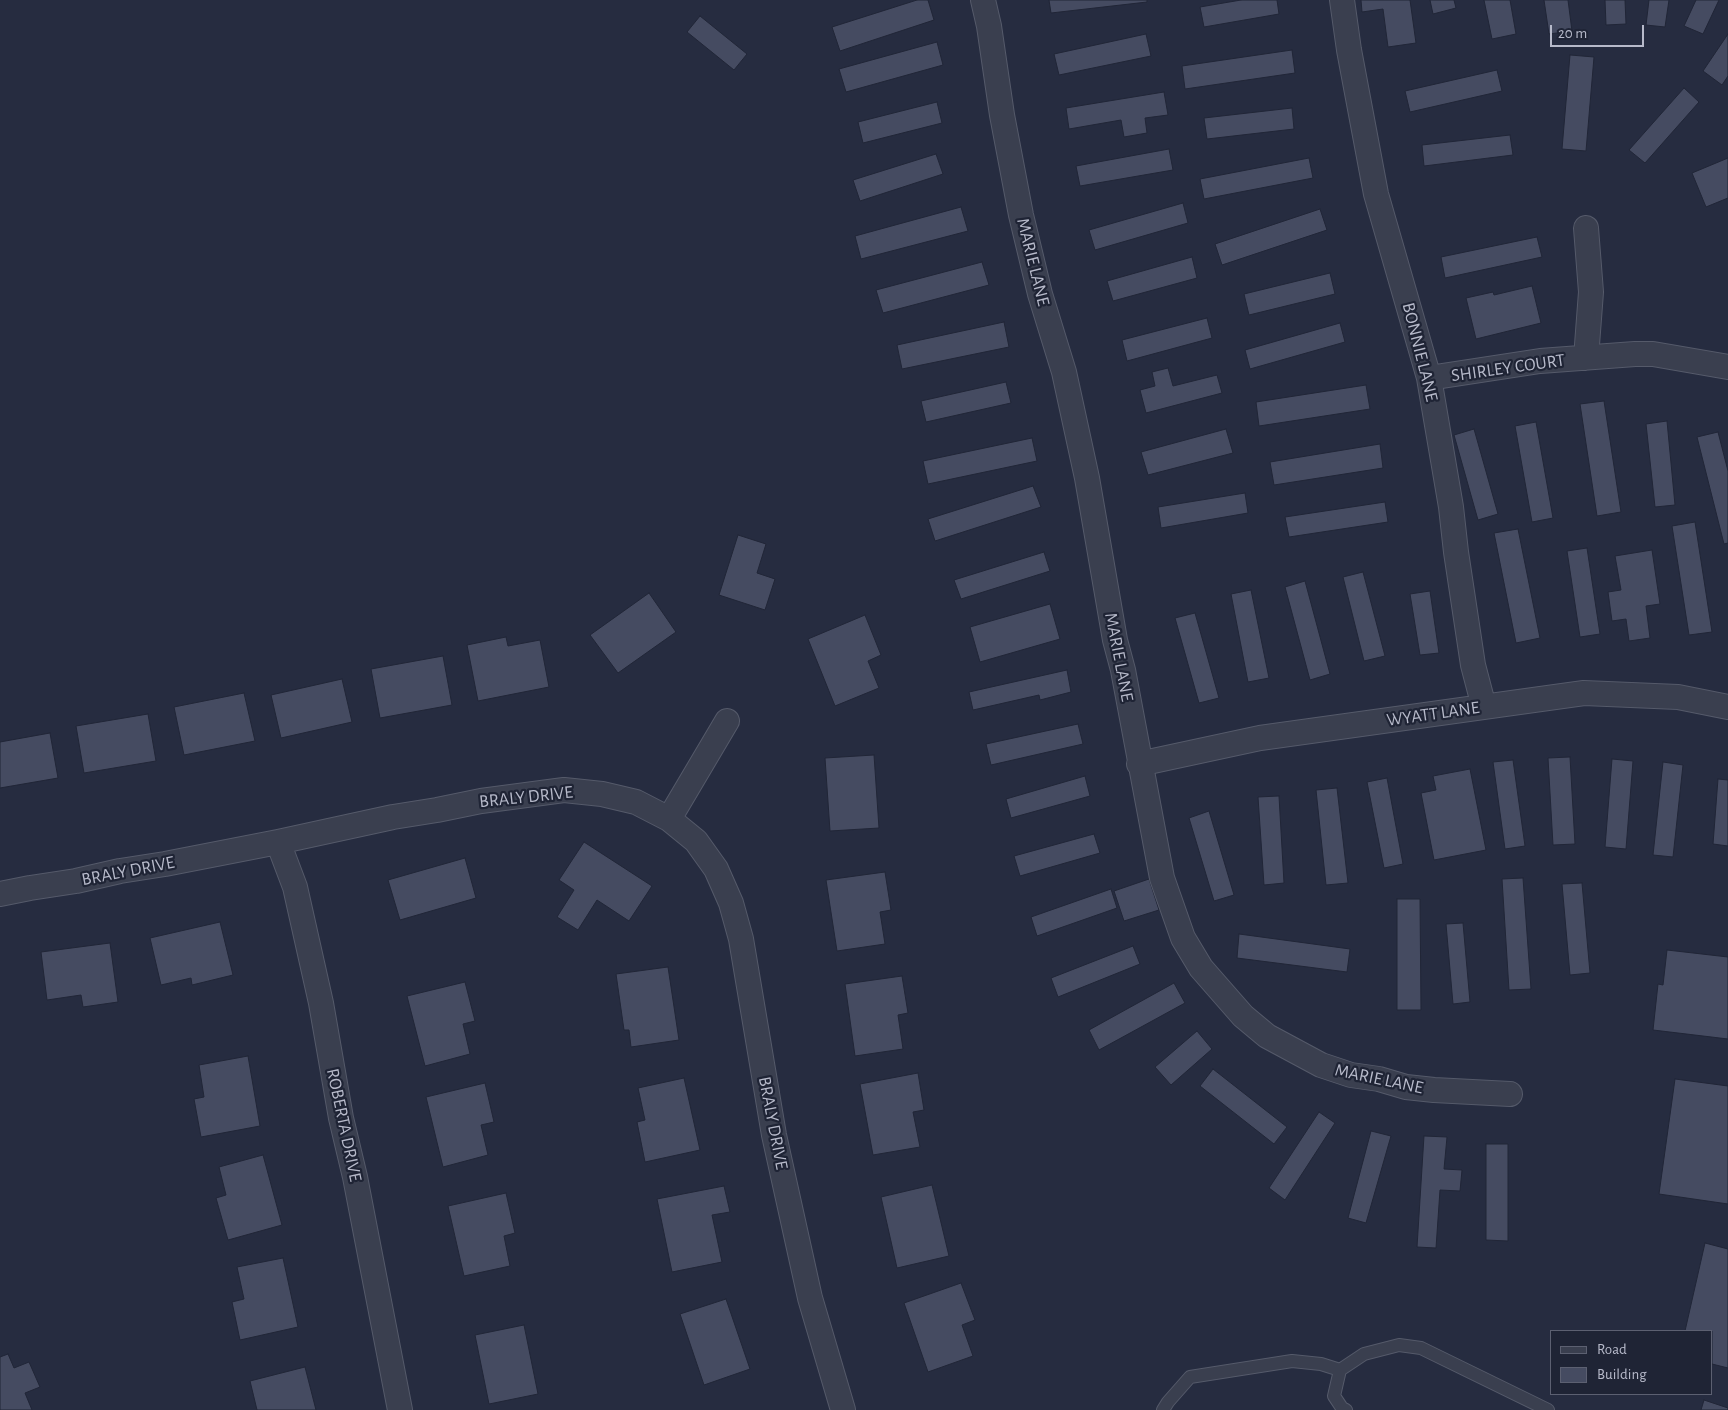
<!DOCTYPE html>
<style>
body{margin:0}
#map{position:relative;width:1728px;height:1410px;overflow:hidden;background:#262c40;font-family:"Alegreya Sans",sans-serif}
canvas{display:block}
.legend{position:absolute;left:1550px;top:1330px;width:162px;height:65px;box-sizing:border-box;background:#1f2435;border:1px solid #5c6071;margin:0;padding:6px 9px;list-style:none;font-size:15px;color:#b7baca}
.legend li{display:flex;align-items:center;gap:10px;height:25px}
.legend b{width:25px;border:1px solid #5c6071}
.scale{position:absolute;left:1550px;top:25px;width:94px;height:22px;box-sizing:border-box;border:2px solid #b7baca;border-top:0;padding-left:6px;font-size:15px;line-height:18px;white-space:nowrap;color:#b7baca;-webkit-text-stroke:4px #1f2435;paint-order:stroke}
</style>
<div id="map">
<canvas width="1728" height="1410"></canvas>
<ul class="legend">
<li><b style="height:6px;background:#3a3f4f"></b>Road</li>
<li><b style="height:14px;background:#454b61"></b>Building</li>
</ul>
<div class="scale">20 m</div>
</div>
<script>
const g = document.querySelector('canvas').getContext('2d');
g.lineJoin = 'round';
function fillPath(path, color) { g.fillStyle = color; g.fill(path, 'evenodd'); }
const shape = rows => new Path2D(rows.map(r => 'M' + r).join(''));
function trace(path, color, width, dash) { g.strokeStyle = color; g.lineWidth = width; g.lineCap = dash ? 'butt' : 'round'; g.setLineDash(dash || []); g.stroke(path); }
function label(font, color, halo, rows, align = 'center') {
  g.font = font + ' "Alegreya Sans",sans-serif'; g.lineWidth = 4.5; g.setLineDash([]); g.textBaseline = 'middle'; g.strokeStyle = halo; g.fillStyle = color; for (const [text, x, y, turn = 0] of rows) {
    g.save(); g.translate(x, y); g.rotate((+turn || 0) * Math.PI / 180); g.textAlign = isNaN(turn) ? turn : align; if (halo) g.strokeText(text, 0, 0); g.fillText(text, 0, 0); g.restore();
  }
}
const building = shape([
 [917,0,928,0,934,20,840,51,832,27,917,0],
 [1049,0,1147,0,1147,2,1051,13,1049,0],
 [1241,0,1277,0,1279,14,1204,27,1200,7,1241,0],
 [1361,0,1410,0,1416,43,1388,47,1383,9,1362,12,1361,0],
 [1430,0,1454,0,1456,8,1433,14,1430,0],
 [1484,0,1510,0,1516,34,1492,39,1484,0],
 [1544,0,1568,0,1572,31,1549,34,1544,0],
 [1605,0,1625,0,1626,24,1606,25,1605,0],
 [1649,0,1669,0,1665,27,1646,25,1649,0],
 [1696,0,1719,0,1703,34,1684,26,1696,0],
 [700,16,747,54,734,70,687,32,700,16],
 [1146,34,1151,56,1059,75,1054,54,1146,34],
 [1728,34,1728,76,1722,85,1703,71,1728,34],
 [937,42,943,65,846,92,839,69,937,42],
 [1292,50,1295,73,1185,89,1182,66,1292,50],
 [1570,55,1594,57,1586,151,1562,149,1570,55],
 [1497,70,1502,91,1410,112,1405,91,1497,70],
 [1684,88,1699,102,1645,163,1629,150,1684,88],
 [1164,92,1168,115,1145,118,1147,133,1124,137,1121,120,1069,129,1066,108,1164,92],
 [937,102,942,123,863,143,858,122,937,102],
 [1292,108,1294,129,1207,139,1204,118,1292,108],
 [1510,135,1513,155,1424,166,1422,145,1510,135],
 [1169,149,1173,170,1080,186,1076,166,1169,149],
 [936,154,943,174,860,201,853,180,936,154],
 [1309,158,1313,178,1204,199,1200,179,1309,158],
 [1728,158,1728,198,1706,207,1692,173,1728,158],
 [1183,203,1188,223,1095,250,1089,230,1183,203],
 [961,207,968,231,861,259,855,236,961,207],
 [1320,209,1327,230,1222,265,1215,244,1320,209],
 [1537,237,1542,257,1445,278,1441,257,1537,237],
 [1192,257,1197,278,1113,301,1107,281,1192,257],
 [982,262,989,285,883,313,876,290,982,262],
 [1330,273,1335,294,1249,315,1244,294,1330,273],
 [1532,286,1541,323,1476,339,1466,298,1493,292,1494,295,1532,286],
 [1207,318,1212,338,1127,361,1122,340,1207,318],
 [1004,322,1009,347,902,369,897,345,1004,322],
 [1340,323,1345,342,1250,369,1245,350,1340,323],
 [1168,368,1173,386,1217,375,1222,393,1146,413,1140,390,1155,386,1152,372,1168,368],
 [1006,382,1011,403,926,422,921,401,1006,382],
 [1366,385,1370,409,1259,426,1256,402,1366,385],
 [1604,401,1621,512,1597,516,1580,404,1604,401],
 [1667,421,1675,505,1655,507,1646,424,1667,421],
 [1536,422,1553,518,1532,522,1515,426,1536,422],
 [1226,429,1233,453,1148,475,1141,452,1226,429],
 [1474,429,1498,514,1478,520,1454,435,1474,429],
 [1718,432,1728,471,1728,543,1724,544,1697,437,1718,432],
 [1032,438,1037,461,928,484,923,461,1032,438],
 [1380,444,1383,468,1274,485,1270,462,1380,444],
 [1033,486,1041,507,935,541,928,519,1033,486],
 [1245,493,1248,513,1161,528,1158,507,1245,493],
 [1385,502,1388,522,1289,537,1285,517,1385,502],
 [1695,522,1712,632,1689,635,1672,526,1695,522],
 [1518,529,1540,638,1516,643,1494,533,1518,529],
 [738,535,766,544,757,573,775,579,765,610,719,595,738,535],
 [1587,548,1600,634,1580,637,1567,551,1587,548],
 [1652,550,1660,604,1646,606,1650,638,1629,641,1626,619,1612,621,1608,592,1621,590,1615,556,1652,550],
 [1044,552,1050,571,961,599,954,580,1044,552],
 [1363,572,1385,656,1364,661,1343,577,1363,572],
 [1305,581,1330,674,1310,680,1285,587,1305,581],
 [1251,590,1269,678,1248,682,1231,594,1251,590],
 [1430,591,1439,653,1420,655,1410,594,1430,591],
 [649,593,676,632,618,673,590,635,649,593],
 [1050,604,1060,639,980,662,970,627,1050,604],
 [1195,613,1219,698,1199,703,1175,618,1195,613],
 [865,615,881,655,868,661,879,688,835,706,808,639,865,615],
 [506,637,508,646,540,640,549,687,478,701,467,645,506,637],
 [443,656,452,705,380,718,371,669,443,656],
 [1067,670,1071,692,1040,700,1039,695,973,710,969,692,1067,670],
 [342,679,352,722,281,738,271,695,342,679],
 [244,693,255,741,184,755,174,707,244,693],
 [148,714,156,761,84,773,76,726,148,714],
 [1078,724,1083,744,991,765,986,744,1078,724],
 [50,733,58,778,0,788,0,742,50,733],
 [874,755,879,828,830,831,825,758,874,755],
 [1570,757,1575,844,1553,845,1548,758,1570,757],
 [1612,759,1633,761,1626,849,1605,847,1612,759],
 [1513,760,1525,846,1505,849,1493,762,1513,760],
 [1663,762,1683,765,1673,857,1653,855,1663,762],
 [1470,769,1486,850,1434,860,1421,793,1436,790,1433,776,1470,769],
 [1085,776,1090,796,1011,818,1006,799,1085,776],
 [1387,778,1403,864,1384,868,1367,782,1387,778],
 [1718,779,1728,780,1728,846,1713,844,1718,779],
 [1337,788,1348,883,1326,885,1316,790,1337,788],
 [1279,796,1284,883,1264,885,1258,797,1279,796],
 [1209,811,1234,895,1214,901,1189,818,1209,811],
 [1094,834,1100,853,1020,876,1014,856,1094,834],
 [584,842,652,886,629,921,597,900,578,930,557,917,574,890,559,880,584,842],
 [465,858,476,898,400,920,388,880,465,858],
 [885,872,891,910,880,912,885,944,837,951,826,880,885,872],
 [1523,878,1531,989,1509,990,1502,879,1523,878],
 [1149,879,1159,910,1124,921,1114,891,1149,879],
 [1582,883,1590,973,1570,975,1562,884,1582,883],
 [1111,889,1117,908,1037,936,1031,917,1111,889],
 [1397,899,1420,899,1421,1010,1397,1010,1397,899],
 [220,922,233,975,192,985,191,978,161,985,150,938,220,922],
 [1463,923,1470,1002,1453,1004,1446,924,1463,923],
 [1239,934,1350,949,1347,972,1237,958,1239,934],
 [110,943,118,1002,83,1007,81,995,47,1000,41,952,110,943],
 [1133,946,1140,964,1058,997,1051,978,1133,946],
 [1667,950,1728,957,1728,1039,1653,1030,1658,984,1663,985,1667,950],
 [668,967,679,1040,631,1047,629,1030,624,1030,616,974,668,967],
 [902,976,908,1013,898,1015,903,1049,855,1056,845,984,902,976],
 [465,982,475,1021,463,1024,470,1054,425,1066,407,996,465,982],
 [1174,983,1185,1003,1099,1050,1089,1030,1174,983],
 [1197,1031,1212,1049,1171,1085,1155,1067,1197,1031],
 [248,1056,260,1126,201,1137,194,1099,204,1097,199,1065,248,1056],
 [1213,1069,1287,1127,1274,1144,1200,1086,1213,1069],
 [918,1073,924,1110,913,1112,920,1147,873,1155,860,1084,918,1073],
 [684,1078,700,1150,645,1162,637,1122,645,1120,638,1088,684,1078],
 [1675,1079,1728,1086,1728,1204,1659,1194,1675,1079],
 [485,1083,494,1122,481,1125,488,1155,443,1167,426,1097,485,1083],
 [1319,1112,1335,1123,1285,1200,1269,1188,1319,1112],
 [1371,1131,1391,1136,1366,1223,1348,1218,1371,1131],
 [1424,1136,1447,1137,1444,1169,1462,1170,1460,1191,1440,1190,1436,1248,1417,1247,1424,1136],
 [1486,1144,1508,1144,1508,1241,1486,1240,1486,1144],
 [263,1155,282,1225,228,1240,216,1198,226,1195,219,1167,263,1155],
 [932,1185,949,1256,897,1268,881,1197,932,1185],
 [724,1186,730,1212,712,1215,722,1262,672,1272,657,1199,724,1186],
 [506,1193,515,1233,504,1236,510,1266,464,1276,448,1206,506,1193],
 [1705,1243,1728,1249,1728,1368,1712,1364,1712,1331,1685,1331,1705,1243],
 [283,1258,298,1327,240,1340,232,1302,244,1299,237,1267,283,1258],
 [961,1283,975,1320,962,1325,973,1356,928,1372,904,1303,961,1283],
 [726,1299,750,1369,704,1385,680,1314,726,1299],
 [524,1325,538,1394,489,1404,475,1335,524,1325],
 [8,1354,14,1368,29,1362,40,1387,25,1393,32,1410,0,1410,0,1357,8,1354],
 [305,1367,316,1410,257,1410,250,1381,305,1367],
 [1704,1400,1728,1408,1728,1410,1701,1410,1704,1400]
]);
const service = shape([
 [1163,1410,1168,1402,1190,1377,1292,1361,1321,1364,1340,1370],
 [1346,1410,1342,1408,1334,1396,1340,1370,1364,1354,1399,1345,1421,1348,1548,1410]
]);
const minor = shape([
 [983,0,989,26,1002,115,1021,215,1040,294,1064,372,1087,478,1115,640,1123,670,1162,878,1183,938,1201,968,1243,1016,1267,1036,1321,1065,1351,1075,1379,1079,1406,1087,1434,1090,1510,1094],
 [1342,0,1349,50,1376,194,1429,378,1451,507,1456,552,1473,665,1484,707],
 [1586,228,1591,292,1586,358],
 [1429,378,1540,361,1635,354,1653,354,1728,367],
 [1139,764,1260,738,1584,693,1678,697,1728,707],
 [669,819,727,721],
 [278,842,295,887,321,1003,341,1118,355,1177,400,1410],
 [0,894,30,888,76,881,120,871,165,864,278,842,393,817,437,810,481,801,564,790,602,794,636,802,669,819,696,841,716,869,731,903,741,939,774,1135,810,1298,843,1410]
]);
const streetNames = [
 ["MARIE LANE",1033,262,76],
 ["BONNIE LANE",1420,352,76],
 ["SHIRLEY COURT",1508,368,-8],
 ["MARIE LANE",1119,657,79],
 ["WYATT LANE",1433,714,-8],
 ["BRALY DRIVE",526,797,-6],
 ["BRALY DRIVE",128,871,-11],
 ["MARIE LANE",1379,1079,12],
 ["BRALY DRIVE",773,1123,79],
 ["ROBERTA DRIVE",344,1125,78]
];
fillPath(building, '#454b61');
trace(building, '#212637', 1);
trace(service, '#555a6a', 14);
trace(minor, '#555a6a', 26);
trace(service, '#3a3f4f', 12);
trace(minor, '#3a3f4f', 24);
label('18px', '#b7baca', '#1f2435', streetNames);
</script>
